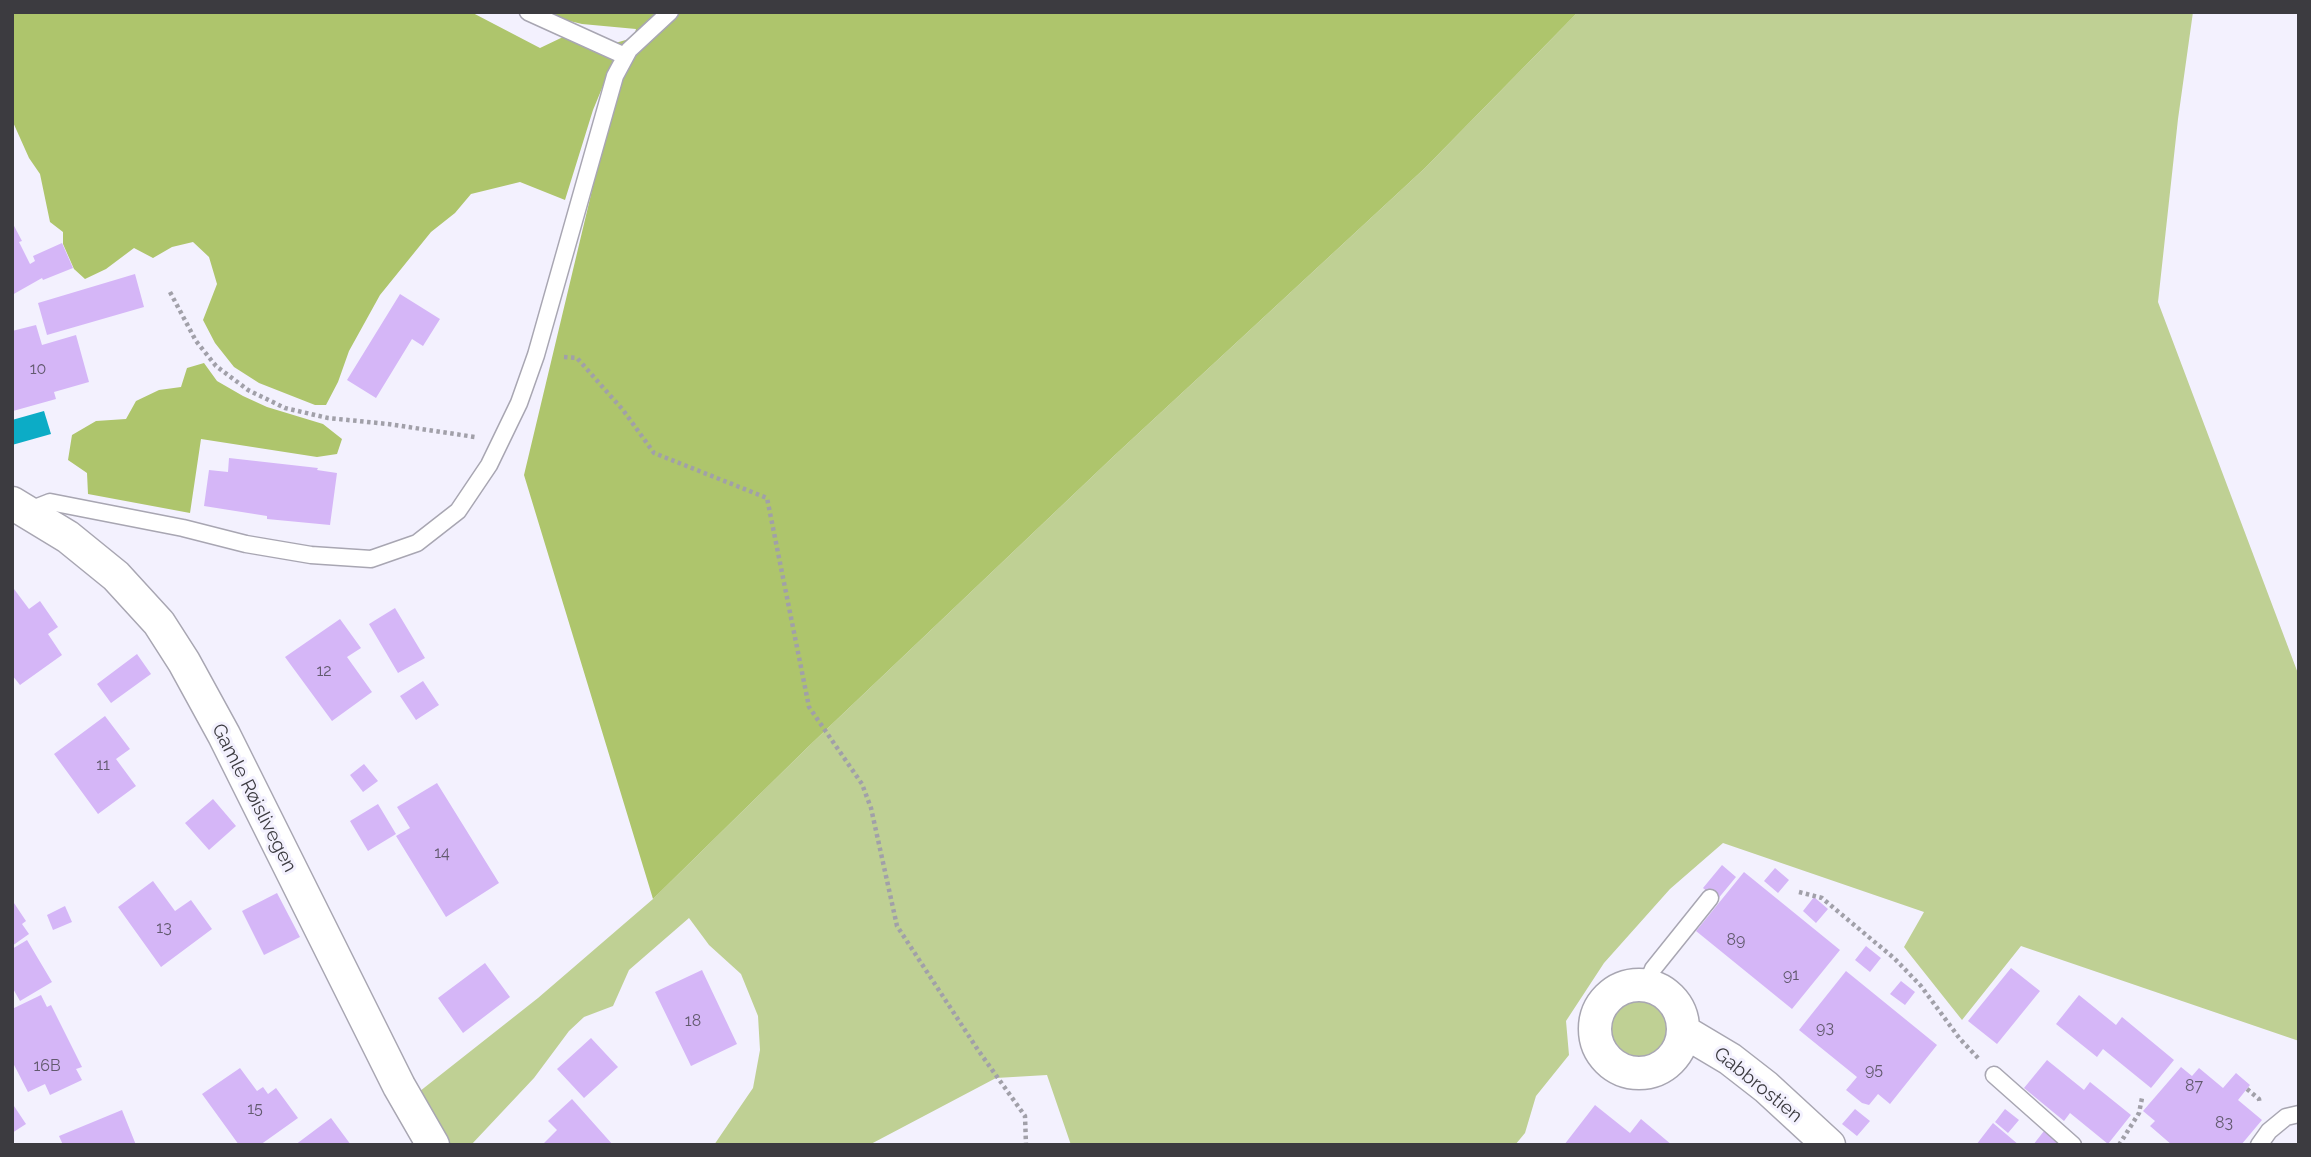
<!DOCTYPE html>
<meta charset="utf-8">
<style>
body{margin:0}
#map{position:relative;width:2311px;height:1157px;overflow:hidden;background:#f3f1fe;font-family:Raleway,sans-serif}
canvas{display:block}
.frame{position:absolute;inset:0;border:14px solid #3c3b40;pointer-events:none}
</style>
<div id="map">
<canvas width="2311" height="1157"></canvas>
<div class="frame"></div>
</div>
<script>
const g = document.querySelector('canvas').getContext('2d');
g.lineJoin = 'round';
function fillPath(path, color) { g.fillStyle = color; g.fill(path, 'evenodd'); }
const shape = rows => new Path2D(rows.map(r => 'M' + r).join(''));
function trace(path, color, width, dash) { g.strokeStyle = color; g.lineWidth = width; g.lineCap = dash ? 'butt' : 'round'; g.setLineDash(dash || []); g.stroke(path); }
function label(font, color, halo, rows, align = 'center') {
  g.font = font + ' Raleway,sans-serif'; g.lineWidth = 6; g.setLineDash([]); g.textBaseline = 'middle'; g.strokeStyle = halo; g.fillStyle = color; for (const [text, x, y, turn = 0] of rows) {
    g.save(); g.translate(x, y); g.rotate((+turn || 0) * Math.PI / 180); g.textAlign = isNaN(turn) ? turn : align; if (halo) g.strokeText(text, 0, 0); g.fillText(text, 0, 0); g.restore();
  }
}
const green = shape([
 [1578,12,2193,12,2178,119,2158,302,2299,676,2299,1041,2021,946,1962,1020,1904,947,1924,912,1723,843,1670,889,1604,963,1566,1021,1569,1055,1536,1096,1525,1133,1515,1145,1071,1145,1047,1075,996,1078,869,1145,714,1145,753,1088,760,1050,758,1016,741,974,709,945,689,918,629,970,613,1006,584,1017,569,1031,534,1078,471,1145,444,1145,415,1095,538,998,653,899,809,746,1115,455,1425,168],
 '1606 1030a32 32 0 1 1 64 0a32 32 0 1 1-64 0Z'
]);
const forest = shape([
 [12,12,471,12,540,48,563,37,591,45,612,44,629,39,615,57,593,110,565,200,520,182,471,194,455,213,431,232,380,295,349,351,338,382,326,405,315,405,259,383,234,367,215,343,203,320,217,284,209,257,193,242,172,247,153,258,134,248,106,269,85,279,74,269,63,244,63,232,50,222,40,174,29,158,12,120],
 [546,12,1578,12,1425,168,1115,455,809,746,653,899,524,475,599,161,636,29,582,24,557,18],
 [204,363,217,381,243,396,267,407,323,424,342,439,337,454,317,457,201,439,190,513,88,494,87,473,68,460,72,435,96,421,126,419,136,401,159,390,181,387,187,368]
]);
const water = shape([
 [44,411,51,434,12,445,12,420]
]);
const building = shape([
 [12,222,22,241,19,242,30,264,35,261,33,256,62,243,73,268,43,280,42,278,12,295],
 [135,274,144,307,47,335,38,303],
 [400,294,440,319,423,346,412,339,376,398,347,380],
 [36,325,42,345,76,335,89,382,54,392,56,399,13,411,12,331],
 [229,458,318,468,317,470,337,473,330,525,267,519,267,516,204,506,209,470,228,472],
 [14,589,29,609,40,601,58,627,48,634,62,655,20,685,12,675,12,591],
 [395,608,425,658,398,673,369,624],
 [340,619,361,648,347,657,372,692,332,721,285,657],
 [137,654,151,674,111,703,97,684],
 [423,681,439,705,416,720,400,696],
 [105,716,130,749,116,759,136,786,98,814,54,754],
 [364,764,378,781,363,792,350,775],
 [437,783,499,883,446,917,396,836,410,828,397,807],
 [213,799,236,826,209,850,185,823],
 [378,804,396,834,368,851,350,821],
 [1722,865,1736,877,1717,900,1703,888],
 [1775,868,1789,880,1778,893,1764,881],
 [1744,872,1840,950,1792,1009,1696,931],
 [153,881,175,911,191,900,212,929,161,967,118,907],
 [277,893,300,937,264,955,242,911],
 [1814,897,1828,909,1816,923,1803,911],
 [12,900,26,921,22,924,29,934,12,946],
 [65,906,72,922,53,930,47,915],
 [27,940,52,982,20,1001,12,987,12,949],
 [1866,946,1881,958,1870,972,1855,960],
 [485,963,510,997,463,1033,438,998],
 [2011,968,2040,991,1997,1044,1968,1021],
 [702,970,737,1044,691,1066,655,992],
 [1846,971,1937,1045,1890,1104,1878,1094,1869,1105,1862,1103,1846,1090,1857,1077,1799,1030],
 [1901,981,1915,992,1905,1005,1890,994],
 [41,995,47,1007,51,1005,82,1067,76,1069,82,1080,50,1095,45,1084,28,1092,12,1061,12,1009],
 [2079,995,2116,1025,2122,1017,2174,1060,2151,1088,2103,1049,2097,1057,2056,1024],
 [591,1038,618,1067,584,1098,557,1069],
 [2047,1060,2084,1090,2090,1082,2131,1115,2108,1144,2070,1113,2064,1121,2024,1088],
 [2181,1067,2192,1076,2199,1068,2223,1088,2236,1073,2250,1085,2238,1100,2262,1120,2241,1145,2172,1145,2150,1126,2155,1121,2143,1111],
 [240,1068,257,1091,263,1087,268,1094,276,1088,298,1118,260,1145,239,1145,202,1094],
 [572,1099,613,1145,542,1145,557,1130,548,1121],
 [12,1103,26,1124,12,1133],
 [1595,1105,1630,1133,1641,1119,1672,1145,1564,1145],
 [1855,1109,1870,1121,1857,1136,1842,1124],
 [2005,1109,2019,1120,2008,1133,1995,1122],
 [122,1110,136,1145,63,1145,59,1136],
 [331,1118,351,1145,295,1145],
 [1993,1123,2019,1145,1976,1145],
 [2044,1131,2058,1143,2056,1145,2033,1145]
]);
const path = shape([
 [170,292,196,341,216,366,248,390,285,408,328,418,388,424,475,437],
 [564,357,577,358,623,410,654,453,767,498,809,707,862,784,871,808,897,926,978,1050,1025,1116,1026,1145],
 [1799,892,1822,898,1895,959,1921,986,1960,1039,1978,1058],
 [2247,1089,2259,1099,2260,1104],
 [2119,1145,2139,1113,2142,1098]
]);
const lane = shape([
 [528,12,625,56],
 [27,511,50,502,183,528,246,544,311,555,371,559,417,543,458,511,489,465,519,403,536,355,615,76,629,50,670,12],
 [1646,986,1653,969,1710,898],
 [1994,1075,2073,1145],
 [2259,1145,2269,1131,2286,1117,2299,1114]
]);
const street = shape([
 [12,503,68,537,116,576,159,623,184,662,224,735,399,1086,433,1145],
 '1595 1029a44 44 0 1 1 88 0a44 44 0 1 1-88 0Z',
 [1683,1031,1730,1059,1766,1087,1829,1145]
]);
const numberNames = [
 ["10",38,369],
 ["12",324,671],
 ["11",103,765],
 ["14",442,853],
 ["13",164,928],
 ["89",1736,940],
 ["91",1791,975],
 ["18",693,1021],
 ["93",1825,1028],
 ["16B",47,1066],
 ["95",1874,1070],
 ["87",2194,1086],
 ["15",255,1109],
 ["83",2224,1123]
];
const streetNames = [
 ["Gamle Røislivegen",254,798,63],
 ["Gabbrostien",1758,1085,39]
];
fillPath(green, '#bfd094');
fillPath(forest, '#aec56c');
fillPath(water, '#0cacc6');
fillPath(building, '#d5b6f7');
trace(lane, '#a8a6b2', 19);
trace(street, '#a8a6b2', 35);
trace(path, '#a1a0a9', 4.5, [3.5, 3.5]);
trace(lane, '#fff', 16);
trace(street, '#fff', 32);
label('16px', '#625a6e', null, numberNames);
label('19px', '#3c3b40', '#f3f1fe', streetNames);
</script>
